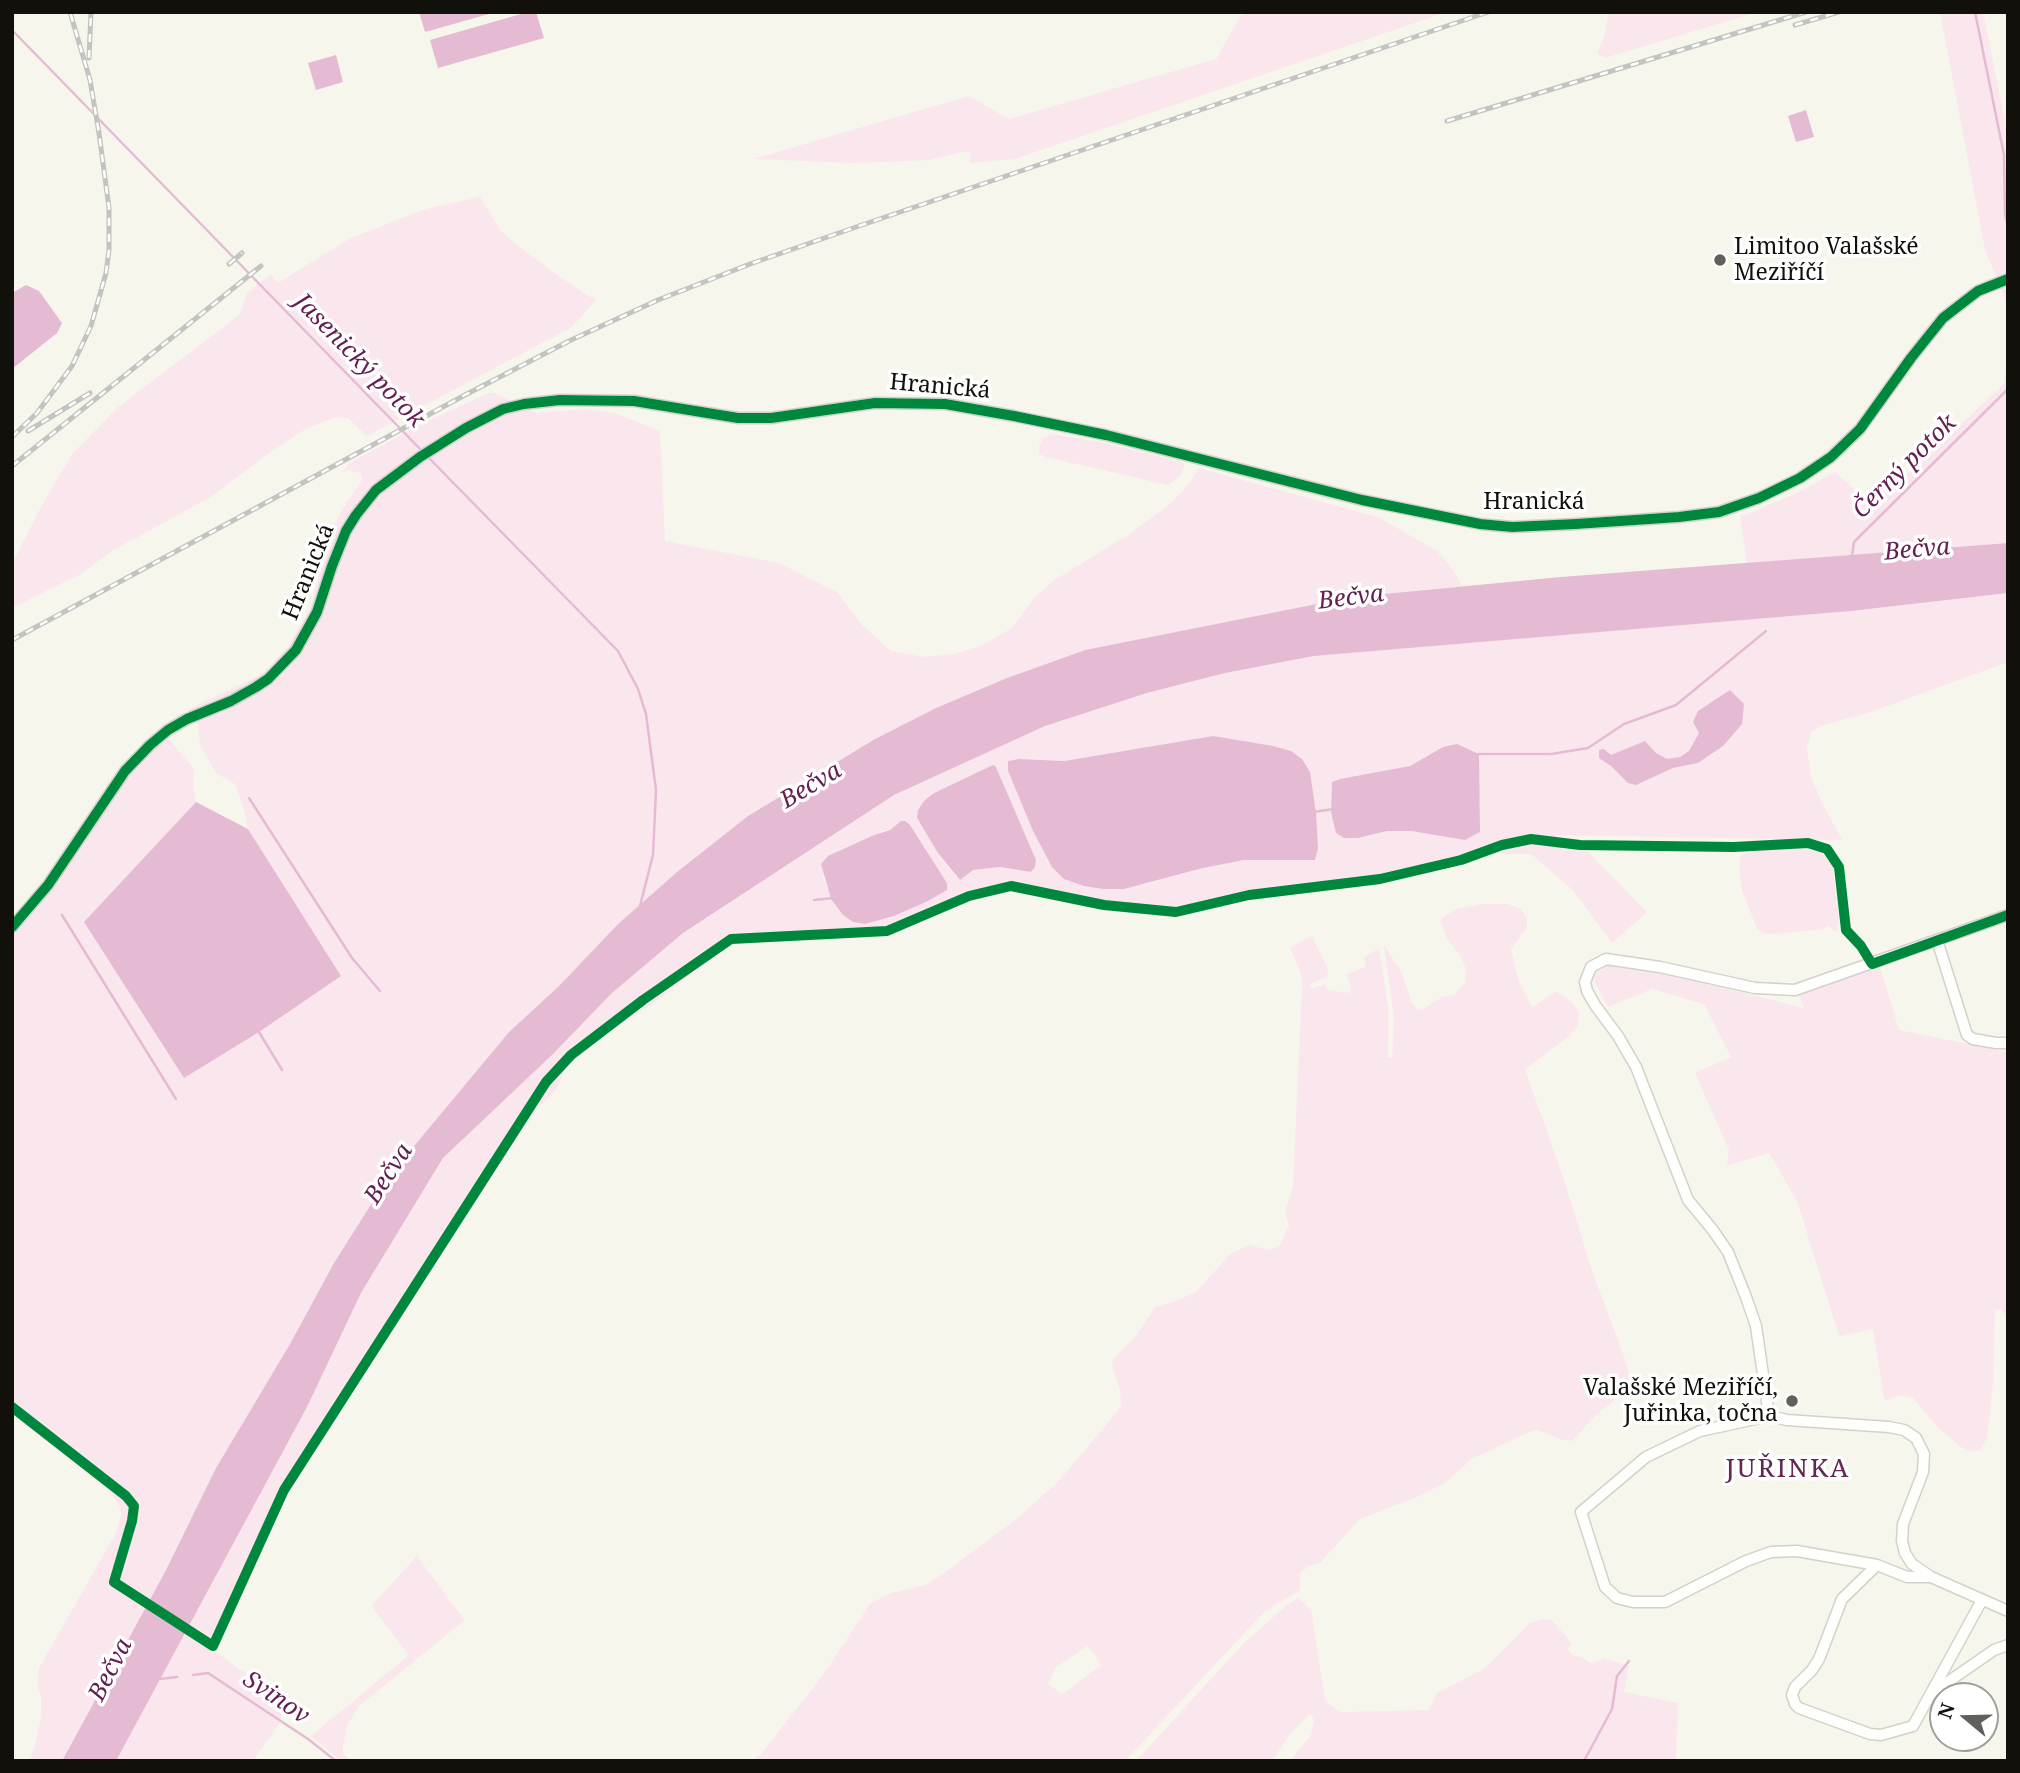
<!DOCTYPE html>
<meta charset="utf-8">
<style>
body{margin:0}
#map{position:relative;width:2020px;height:1773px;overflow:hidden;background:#f6f6ec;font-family:"Noto Serif",serif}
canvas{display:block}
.frame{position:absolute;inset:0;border:14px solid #11100b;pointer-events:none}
.north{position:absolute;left:1929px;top:1682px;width:70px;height:70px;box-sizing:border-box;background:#fff;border:2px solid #a09f9d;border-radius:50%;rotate:289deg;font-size:19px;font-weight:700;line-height:28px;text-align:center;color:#11100b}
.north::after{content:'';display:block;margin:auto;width:24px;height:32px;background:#61605a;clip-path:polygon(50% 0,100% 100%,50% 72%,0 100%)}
</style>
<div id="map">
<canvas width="2020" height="1773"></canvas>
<div class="frame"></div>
<div class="north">N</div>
</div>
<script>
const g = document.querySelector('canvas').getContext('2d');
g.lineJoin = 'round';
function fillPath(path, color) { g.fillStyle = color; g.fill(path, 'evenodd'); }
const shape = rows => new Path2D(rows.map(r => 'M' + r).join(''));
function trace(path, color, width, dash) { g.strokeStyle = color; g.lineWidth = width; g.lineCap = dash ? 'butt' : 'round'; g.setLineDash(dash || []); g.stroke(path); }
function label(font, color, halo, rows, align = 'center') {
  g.font = font + ' "Noto Serif",serif'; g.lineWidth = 7; g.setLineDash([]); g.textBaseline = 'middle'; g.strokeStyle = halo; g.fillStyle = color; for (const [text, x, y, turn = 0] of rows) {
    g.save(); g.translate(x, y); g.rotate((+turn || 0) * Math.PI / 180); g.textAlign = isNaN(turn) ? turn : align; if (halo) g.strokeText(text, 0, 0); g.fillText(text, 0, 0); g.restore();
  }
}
const green = shape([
 [1243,12,1447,12,1015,159,969,163,971,153,962,152,930,160,854,163,753,159,969,96,1009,119,1216,59],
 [1609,12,1757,12,1605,58,1597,54,1604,37],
 [1940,12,1983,12,2008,137,2008,305,1985,250],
 [480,197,501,231,532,257,588,296,597,299,572,327,367,436,348,418,336,417,306,429,272,451,209,498,110,552,81,574,12,608,12,564,41,507,72,454,116,409,240,314,247,293,271,274,278,283,349,239,425,209],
 [2008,353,2008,543,1747,563,1740,517,1797,493,1835,472,1873,506,2004,384],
 [488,393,495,393,537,413,586,409,615,413,660,431,665,541,779,563,838,593,863,626,891,651,924,657,954,654,983,645,1012,628,1034,598,1056,579,1128,535,1169,505,1184,490,1199,468,1378,517,1437,551,1454,571,1462,586,1352,597,1085,650,1007,678,936,708,875,739,748,816,677,872,618,924,559,986,509,1032,389,1176,334,1263,290,1344,216,1468,165,1572,62,1761,29,1761,35,1745,41,1717,41,1695,37,1687,39,1668,117,1531,121,1515,120,1507,112,1494,12,1414,12,935,53,885,125,778,152,748,168,738,194,769,193,786,196,802,85,922,340,976,248,829,244,809,235,784,216,773,200,745,198,725,187,710,263,674,289,645,310,609,329,536,343,508,362,480,361,474,357,472,347,470,342,473,348,464,417,426],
 [1052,434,1101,442,1182,462,1185,466,1179,477,1168,485,1046,457,1039,454,1039,447,1042,439],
 [2008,593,2008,662,1868,713,1823,725,1811,732,1807,749,1811,775,1820,799,1842,840,1556,835,1564,849,1587,851,1647,912,1612,943,1574,891,1531,854,1490,854,1399,875,1266,891,1211,907,1165,915,1108,910,1016,891,997,892,957,904,890,934,859,938,783,941,756,939,739,942,715,954,664,996,607,1034,574,1060,566,1069,556,1090,538,1108,361,1373,337,1420,315,1451,304,1451,266,1519,211,1648,239,1669,268,1686,281,1702,281,1721,253,1761,116,1761,307,1407,361,1293,443,1158,552,1055,612,993,683,933,894,795,1045,726,1147,693,1225,673,1314,656,1851,611],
 [1213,736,1291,751,1314,860,1244,860,1203,868,1145,884,1052,867,1033,831,1008,771,1019,759,1064,761],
 [1418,762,1465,840,1411,831,1387,831,1358,838,1331,812,1331,791,1340,779,1367,776,1410,766],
 [996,767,1036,860,1035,867,1031,872,1000,867,973,870,956,877,938,853,934,793],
 [910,825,947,883,947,890,926,902,894,916,865,924,853,922,831,899,823,876,874,835,897,826],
 [1799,848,1819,851,1832,864,1839,920,1837,931,1832,930,1831,927,1828,926,1824,929,1775,934,1763,933,1757,929,1742,890,1739,871,1740,857,1743,854,1756,850],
 [1482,904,1508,904,1521,909,1527,918,1527,927,1511,949,1519,982,1532,1007,1556,991,1570,1000,1579,1013,1578,1025,1568,1037,1525,1069,1565,1183,1592,1271,1624,1356,1630,1379,1626,1391,1595,1416,1572,1441,1563,1440,1538,1430,1531,1431,1472,1459,1445,1483,1417,1497,1360,1519,1320,1563,1309,1566,1300,1573,1300,1590,1264,1612,1125,1761,752,1761,761,1754,823,1675,870,1604,888,1594,925,1585,943,1574,1014,1521,1057,1483,1117,1412,1121,1404,1120,1390,1112,1365,1113,1359,1136,1336,1155,1307,1179,1300,1197,1291,1230,1254,1249,1245,1269,1250,1279,1246,1289,1226,1285,1212,1293,1186,1302,984,1300,971,1290,948,1312,936,1329,971,1326,977,1310,984,1312,988,1325,984,1328,990,1349,993,1351,988,1347,974,1366,967,1364,958,1379,948,1389,1013,1388,1057,1392,1057,1394,1019,1384,945,1402,973,1412,1003,1417,1009,1422,1010,1442,997,1454,995,1465,982,1466,969,1461,957,1447,938,1440,920,1455,909],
 [1088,1646,1101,1665,1062,1694,1048,1684,1056,1667],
 [1619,964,1640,967,1804,1008,1798,993,1879,964,1899,1030,2008,1052,2008,1317,2000,1309,1995,1311,1993,1383,1987,1438,1980,1450,1972,1451,1961,1447,1939,1429,1913,1398,1897,1395,1889,1400,1884,1399,1873,1329,1839,1336,1797,1201,1769,1153,1727,1166,1729,1150,1695,1073,1731,1057,1704,1004,1652,989,1608,1007,1594,981,1595,974,1607,965],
 [417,1556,463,1618,464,1621,359,1706,347,1726,343,1746,343,1753,351,1761,341,1761,311,1736,409,1655,371,1606],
 [1298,1598,1311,1610,1325,1699,1329,1704,1341,1712,1429,1710,1437,1693,1484,1669,1530,1623,1543,1619,1552,1620,1570,1641,1571,1645,1567,1649,1573,1656,1581,1657,1592,1664,1604,1658,1629,1666,1624,1692,1678,1703,1676,1761,1290,1761,1311,1735,1314,1720,1310,1714,1291,1733,1272,1761,1136,1761,1244,1643,1287,1605]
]);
const water = shape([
 [419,12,496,12,425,32],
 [528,12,536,12,544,38,438,68,430,40],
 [336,55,343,82,316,90,308,63],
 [1806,110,1814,137,1796,142,1788,116],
 [26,285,39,291,62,323,57,333,12,369,12,293],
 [2008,543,2008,593,1851,611,1314,656,1225,673,1147,693,1045,726,894,795,683,933,612,993,552,1055,443,1158,361,1293,307,1407,116,1761,62,1761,165,1572,216,1468,290,1344,334,1263,389,1176,509,1032,559,986,618,924,677,872,748,816,875,739,936,708,1007,678,1085,650,1352,597,1561,577],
 [1730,690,1744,704,1742,724,1723,746,1698,763,1673,768,1636,785,1628,783,1611,766,1599,758,1599,750,1604,749,1611,755,1645,741,1656,753,1667,759,1680,757,1689,751,1699,733,1693,722,1698,711],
 [1213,736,1273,746,1291,751,1302,759,1310,772,1316,813,1318,848,1315,860,1244,860,1203,868,1124,889,1103,889,1084,886,1064,879,1052,867,1033,831,1008,771,1008,761,1019,759,1064,761],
 [1457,744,1479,754,1480,832,1465,840,1411,831,1387,831,1358,838,1344,838,1336,833,1331,812,1332,782,1340,779,1410,766,1443,747],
 [993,765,996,767,1036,860,1035,867,1031,872,1000,867,973,870,960,880,938,853,920,823,917,817,918,810,924,801,934,793],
 [196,802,248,829,341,976,259,1032,184,1078,84,922],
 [901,821,905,821,910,825,947,883,947,890,926,902,894,916,865,924,853,922,843,915,831,899,821,864,828,856,874,835,890,830]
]);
const stream = shape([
 [1975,12,2004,155,2005,214,2008,227],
 [12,30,423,452],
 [427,456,618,651,638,689,646,714,656,790,653,855,640,906],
 [1852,556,1854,542,2008,389],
 [1478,754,1551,754,1588,748,1624,724,1676,705,1766,631],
 [249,798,352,958,380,991],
 [1313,812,1334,809],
 [814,900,834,898],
 [62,915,176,1099],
 [259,1032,282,1070],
 [193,1675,208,1673,308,1739,336,1761],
 [160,1679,177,1677],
 [1584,1761,1612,1709,1617,1676,1629,1661]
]);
const minor = shape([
 [2008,915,1795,990,1755,988,1660,967,1606,959,1591,967,1585,982,1587,991,1595,1005,1618,1036,1636,1067,1688,1200,1712,1229,1728,1252,1746,1297,1756,1326,1769,1416,1787,1420,1889,1427,1904,1430,1916,1438,1924,1454,1923,1472,1903,1524,1902,1541,1905,1553,1912,1564,1931,1577,2008,1611],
 [12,927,48,885,125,771,150,745,168,730,187,719,231,701,256,687,268,679,296,650,317,612,332,566,346,531,356,515,376,490,420,457,466,428,503,409,524,404,560,400,634,401,738,418,771,418,875,403,945,404,1014,416,1106,435,1362,500,1480,524,1512,527,1576,524,1679,517,1719,512,1759,498,1800,478,1831,457,1860,429,1911,358,1943,318,1978,291,2008,279],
 [1937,940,1967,1035,1973,1039,1996,1043,2008,1043],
 [1769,1416,1700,1431,1646,1457,1581,1512,1605,1587,1617,1598,1633,1602,1665,1602,1746,1561,1771,1552,1797,1551,1877,1565,1907,1577,1931,1577],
 [1877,1565,1842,1599,1819,1659,1812,1670,1795,1687,1792,1695,1795,1704,1799,1708,1870,1734,1881,1735,1913,1726,1982,1600],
 [1932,1693,1994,1650,2008,1645]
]);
const rail = shape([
 [1795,25,1839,12],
 [89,58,91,12],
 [1447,121,1806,12],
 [229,264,242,253],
 [28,431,90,393],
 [12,437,37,413,72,366,91,326,106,273,109,250,109,208,99,133,90,80,70,12],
 [12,466,261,266],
 [12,640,465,395,569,341,658,300,750,264,859,226,1488,12]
]);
const cycleway = shape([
 [12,927,48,885,125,771,150,745,168,730,187,719,231,701,256,687,268,679,296,650,317,612,332,566,346,531,356,515,376,490,420,457,466,428,503,409,524,404,560,400,634,401,738,418,771,418,875,403,945,404,1014,416,1106,435,1362,500,1480,524,1512,527,1576,524,1679,517,1719,512,1759,498,1800,478,1831,457,1860,429,1911,358,1943,318,1978,291,2008,279],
 [12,1407,126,1496,134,1506,132,1521,114,1582,213,1646,284,1490,546,1082,571,1055,643,1000,731,939,887,931,969,896,1011,886,1104,905,1176,912,1249,895,1380,879,1461,860,1502,845,1531,839,1580,845,1734,847,1808,843,1827,849,1839,867,1846,930,1861,946,1872,964,2008,915]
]);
const markers = [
 [1720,260,7,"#61605a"],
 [1792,1401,7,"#61605a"]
];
const poiNames = [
 ["Limitoo Valašské",1734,247],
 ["Meziříčí",1734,273],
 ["Valašské Meziříčí,",1778,1388,"right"],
 ["Juřinka, točna",1778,1414,"right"]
];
const streetNames = [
 ["Hranická",940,387,5],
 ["Hranická",1534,502],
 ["Hranická",309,572,-68]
];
const waterNames = [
 ["Jasenický potok",359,361,46],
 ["Černý potok",1905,467,-45],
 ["Bečva",1917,550,-5],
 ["Bečva",1351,598,-7],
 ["Bečva",811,786,-31],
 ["Bečva",389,1174,-57],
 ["Bečva",111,1670,-63],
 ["Svinov",276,1698,34]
];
const quarterNames = [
 ["JUŘINKA",1788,1470]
];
fillPath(green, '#fae7ee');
fillPath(water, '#e5bbd4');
trace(stream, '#e5bbd4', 2.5);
trace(minor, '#d2d2ca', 13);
trace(minor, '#fefefc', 10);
trace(rail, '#c3c3c0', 5);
trace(rail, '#fff', 2.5, [8]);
trace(cycleway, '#00873e', 10);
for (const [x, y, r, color] of markers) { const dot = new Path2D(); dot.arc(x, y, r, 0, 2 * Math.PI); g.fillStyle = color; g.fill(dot); trace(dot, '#fff', 2.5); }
label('23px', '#11100b', '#fff', poiNames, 'left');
label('23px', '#11100b', '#fff', streetNames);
label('italic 24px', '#641f50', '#fff', waterNames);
g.letterSpacing = '2px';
label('26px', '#632951', '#fff', quarterNames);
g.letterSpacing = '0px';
</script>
